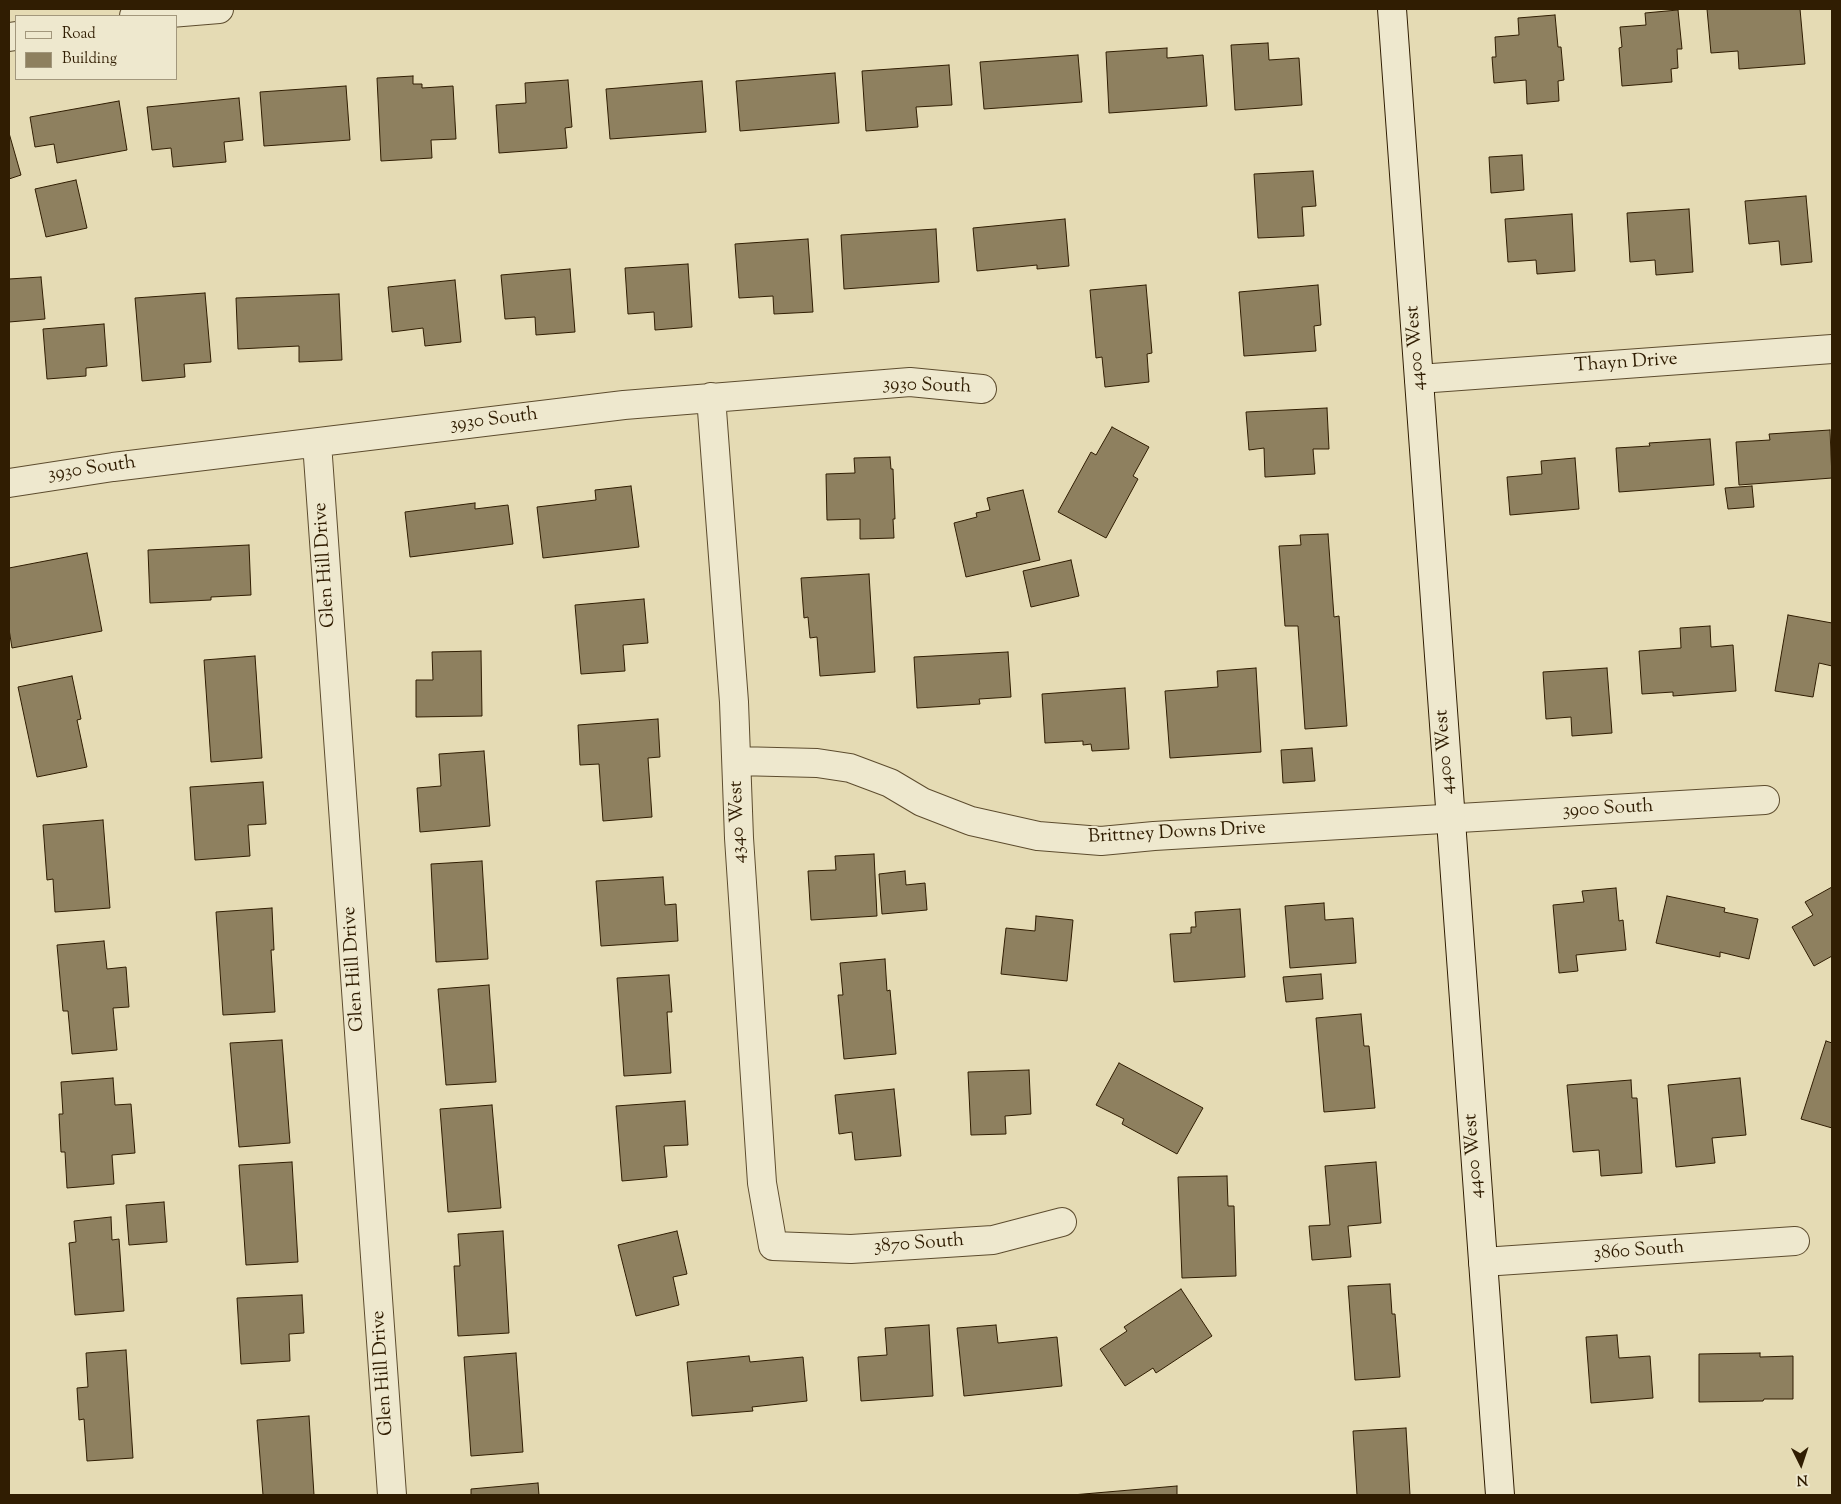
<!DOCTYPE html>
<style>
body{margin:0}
#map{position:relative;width:1841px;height:1504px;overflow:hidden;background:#e5dbb4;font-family:"Sorts Mill Goudy",serif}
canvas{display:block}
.frame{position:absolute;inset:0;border:10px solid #301d02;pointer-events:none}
.legend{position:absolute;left:15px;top:15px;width:162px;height:65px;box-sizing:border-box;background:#eee8ce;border:1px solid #a2977c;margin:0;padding:6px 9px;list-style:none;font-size:15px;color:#301d02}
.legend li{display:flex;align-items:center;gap:10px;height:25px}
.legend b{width:25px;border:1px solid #a2977c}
.north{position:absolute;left:1776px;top:1439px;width:50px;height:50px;-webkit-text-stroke:4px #eee8ce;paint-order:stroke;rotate:176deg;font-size:14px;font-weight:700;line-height:20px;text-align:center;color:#301d02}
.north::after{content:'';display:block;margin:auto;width:18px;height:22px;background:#301d02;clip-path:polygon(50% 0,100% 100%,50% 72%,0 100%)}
</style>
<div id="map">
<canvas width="1841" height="1504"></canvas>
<div class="frame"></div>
<ul class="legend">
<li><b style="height:6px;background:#eee8ce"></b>Road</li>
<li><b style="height:14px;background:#8e805f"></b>Building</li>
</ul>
<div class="north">N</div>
</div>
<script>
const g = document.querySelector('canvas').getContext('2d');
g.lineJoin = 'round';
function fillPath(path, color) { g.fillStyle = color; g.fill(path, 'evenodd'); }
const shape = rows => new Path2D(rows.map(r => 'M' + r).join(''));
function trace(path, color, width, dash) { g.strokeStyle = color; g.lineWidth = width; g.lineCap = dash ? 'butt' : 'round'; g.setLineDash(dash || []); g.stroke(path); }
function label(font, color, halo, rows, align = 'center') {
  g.font = font + ' "Sorts Mill Goudy",serif'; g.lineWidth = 4.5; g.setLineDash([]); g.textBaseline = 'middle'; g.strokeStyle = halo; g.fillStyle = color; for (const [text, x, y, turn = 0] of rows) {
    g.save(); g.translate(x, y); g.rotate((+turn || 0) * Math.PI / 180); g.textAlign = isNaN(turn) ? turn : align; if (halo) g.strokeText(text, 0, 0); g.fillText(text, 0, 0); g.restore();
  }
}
const building = shape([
 [1707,9,1800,9,1805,64,1739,69,1738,51,1711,53,1707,9],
 [1678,10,1682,49,1677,49,1678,68,1671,69,1672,82,1622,86,1619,48,1622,47,1620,27,1646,25,1645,13,1678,10],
 [1555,15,1558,47,1561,47,1564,80,1558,81,1559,101,1527,104,1526,80,1494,83,1492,57,1496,57,1495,37,1519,35,1518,18,1555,15],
 [1268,43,1269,60,1299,58,1302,105,1235,110,1231,45,1268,43],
 [1167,48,1167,58,1203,55,1207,106,1109,113,1106,52,1167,48],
 [1078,55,1082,102,984,109,980,62,1078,55],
 [949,65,952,105,916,107,918,127,866,131,862,71,949,65],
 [835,73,839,123,740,131,736,81,835,73],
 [413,76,413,84,422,84,422,88,453,86,456,139,431,140,432,158,381,161,377,78,413,76],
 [568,80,572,127,565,128,567,148,499,153,496,105,526,103,525,83,568,80],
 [702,81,706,132,610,139,606,89,702,81],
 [346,86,350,140,264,146,260,92,346,86],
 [239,98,243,140,224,142,226,162,173,167,171,148,152,150,147,107,239,98],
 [119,101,127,150,57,163,54,144,35,147,30,117,119,101],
 [9,133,21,175,9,179,9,133],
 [1522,155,1524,190,1491,193,1489,157,1522,155],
 [1313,171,1316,206,1302,207,1304,236,1258,238,1254,174,1313,171],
 [76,180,87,228,46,237,35,189,76,180],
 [1806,196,1812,262,1781,265,1779,241,1749,244,1745,201,1806,196],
 [1689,209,1693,272,1656,275,1655,260,1630,262,1627,213,1689,209],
 [1572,214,1575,271,1537,274,1536,260,1508,262,1505,219,1572,214],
 [1065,219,1069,266,1037,269,1037,265,977,271,973,228,1065,219],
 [936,229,939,282,844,289,841,235,936,229],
 [808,239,813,312,774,314,773,296,739,298,735,244,808,239],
 [688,264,692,327,655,330,654,312,628,314,625,268,688,264],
 [570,269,575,332,536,335,535,317,505,319,501,275,570,269],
 [41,277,45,319,9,322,9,279,41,277],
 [455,280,461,342,425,346,423,328,392,332,388,287,455,280],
 [1146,285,1152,353,1147,354,1149,382,1105,387,1102,357,1096,358,1090,290,1146,285],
 [1318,285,1321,325,1314,326,1316,351,1244,356,1239,292,1318,285],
 [205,293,211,362,184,364,185,377,142,381,135,298,205,293],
 [339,294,342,360,299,362,299,346,238,349,236,298,339,294],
 [104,324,107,366,86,368,86,376,47,379,43,329,104,324],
 [1327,408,1329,449,1313,449,1315,474,1265,477,1264,448,1249,450,1246,412,1327,408],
 [1112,427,1149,447,1133,476,1138,479,1106,538,1058,512,1091,452,1096,455,1112,427],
 [1830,430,1832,478,1739,485,1736,442,1770,440,1769,434,1830,430],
 [1710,439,1714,485,1619,492,1616,448,1650,446,1649,443,1710,439],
 [890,457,891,469,893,469,895,519,893,519,894,538,860,539,860,519,827,520,826,474,855,473,854,458,890,457],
 [1575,458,1579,509,1510,515,1507,477,1542,474,1541,461,1575,458],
 [631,486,639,547,543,558,537,507,596,500,595,490,631,486],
 [1752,486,1754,507,1728,509,1725,488,1752,486],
 [1023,490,1040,560,966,577,954,523,977,517,976,513,990,510,987,498,1023,490],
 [475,503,475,509,508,505,513,544,410,557,405,512,475,503],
 [1328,534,1334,617,1339,616,1347,726,1305,729,1298,626,1285,626,1279,546,1301,545,1300,535,1328,534],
 [249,545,251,595,211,597,211,600,150,603,148,550,249,545],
 [87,553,102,631,12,648,9,629,9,568,87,553],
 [1071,560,1079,596,1031,607,1023,571,1071,560],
 [869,574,875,672,820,676,817,637,810,638,808,617,804,618,801,578,869,574],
 [644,599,648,643,623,645,625,671,581,674,575,605,644,599],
 [1788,615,1832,623,1832,666,1819,663,1813,697,1775,691,1788,615],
 [1710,626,1711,647,1733,645,1736,691,1673,696,1673,692,1642,694,1639,651,1681,648,1680,628,1710,626],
 [481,651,482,716,416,717,416,680,433,680,432,652,481,651],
 [1008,652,1011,697,979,699,980,704,917,708,914,657,1008,652],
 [255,656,262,758,211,762,204,660,255,656],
 [1256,668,1261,752,1170,758,1165,691,1218,687,1217,671,1256,668],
 [1607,668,1612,733,1572,736,1571,717,1546,719,1543,672,1607,668],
 [72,676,81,719,77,720,87,767,37,777,18,687,72,676],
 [1125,688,1129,749,1092,751,1091,744,1083,745,1083,741,1045,743,1042,694,1125,688],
 [658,719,660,757,648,758,652,817,603,821,599,764,580,765,578,725,658,719],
 [1312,748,1315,781,1283,783,1281,750,1312,748],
 [484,751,490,826,420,832,417,788,441,786,439,754,484,751],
 [263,782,266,824,248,825,250,856,195,860,190,787,263,782],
 [103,820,110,908,55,912,53,879,47,880,43,825,103,820],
 [874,854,877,916,811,920,808,871,836,870,835,856,874,854],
 [482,861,488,959,436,962,431,864,482,861],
 [905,871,906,885,925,883,927,910,882,914,879,874,905,871],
 [663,877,665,905,676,904,678,941,601,946,596,881,663,877],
 [1832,887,1832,956,1814,966,1792,927,1813,915,1805,902,1832,887],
 [1616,888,1619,921,1623,920,1626,950,1576,955,1578,971,1559,973,1553,905,1584,902,1582,891,1616,888],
 [1667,896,1725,908,1724,912,1758,919,1749,959,1720,952,1720,957,1656,943,1667,896],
 [1324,903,1325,920,1353,918,1356,963,1290,968,1285,906,1324,903],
 [272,908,274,950,271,950,275,1012,223,1015,216,912,272,908],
 [1240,909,1245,977,1174,982,1170,934,1191,933,1191,927,1196,927,1195,912,1240,909],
 [1036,916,1073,920,1067,981,1001,974,1006,928,1035,931,1036,916],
 [104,941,107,969,126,967,129,1007,113,1008,117,1050,72,1054,68,1011,63,1011,57,945,104,941],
 [885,959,887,991,890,990,896,1054,844,1059,838,995,843,995,840,963,885,959],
 [1321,974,1323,999,1286,1002,1283,977,1321,974],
 [669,975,672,1012,667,1012,671,1073,624,1076,617,978,669,975],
 [489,985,496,1082,446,1085,438,989,489,985],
 [1361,1014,1364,1046,1369,1046,1375,1108,1324,1112,1316,1018,1361,1014],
 [282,1040,290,1143,239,1147,230,1043,282,1040],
 [1826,1041,1832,1043,1832,1128,1801,1119,1826,1041],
 [1119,1063,1203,1108,1177,1154,1122,1124,1124,1119,1096,1105,1119,1063],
 [1029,1070,1031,1114,1005,1116,1006,1134,971,1135,968,1072,1029,1070],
 [113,1078,115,1105,131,1104,135,1153,112,1155,114,1184,67,1188,65,1152,61,1152,59,1114,63,1114,61,1082,113,1078],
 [1740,1078,1746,1135,1712,1138,1715,1163,1676,1167,1668,1085,1740,1078],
 [1631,1080,1632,1098,1637,1098,1642,1173,1601,1176,1599,1150,1573,1152,1567,1085,1631,1080],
 [894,1089,901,1156,855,1160,852,1132,839,1134,835,1095,894,1089],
 [685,1101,688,1145,664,1146,667,1177,622,1181,616,1106,685,1101],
 [492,1105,501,1208,448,1212,440,1109,492,1105],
 [292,1162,298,1262,246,1265,239,1165,292,1162],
 [1376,1162,1381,1223,1348,1226,1351,1257,1312,1260,1309,1226,1330,1225,1325,1166,1376,1162],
 [1227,1176,1228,1206,1234,1206,1236,1276,1182,1278,1178,1177,1227,1176],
 [164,1202,167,1242,129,1245,126,1205,164,1202],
 [111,1217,112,1240,119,1239,124,1311,75,1315,69,1243,76,1242,74,1221,111,1217],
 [503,1231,509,1333,458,1336,454,1266,460,1266,458,1234,503,1231],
 [677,1231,687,1274,673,1277,679,1305,636,1316,618,1245,677,1231],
 [1390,1284,1392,1314,1395,1314,1400,1377,1355,1380,1348,1286,1390,1284],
 [1181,1289,1212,1336,1156,1373,1153,1368,1125,1386,1100,1349,1127,1331,1124,1327,1181,1289],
 [302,1295,304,1333,289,1334,290,1361,241,1364,237,1298,302,1295],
 [929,1325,933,1396,861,1401,858,1357,887,1355,885,1328,929,1325],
 [996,1325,998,1343,1057,1337,1062,1386,964,1396,957,1328,996,1325],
 [1617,1335,1619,1358,1650,1356,1653,1398,1591,1403,1586,1337,1617,1335],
 [126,1350,133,1458,87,1461,84,1419,79,1420,77,1388,88,1387,86,1353,126,1350],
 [516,1353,523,1452,471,1456,464,1357,516,1353],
 [1760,1353,1760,1357,1793,1356,1793,1399,1764,1399,1763,1401,1699,1402,1699,1354,1760,1353],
 [749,1356,750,1362,803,1357,807,1401,752,1407,753,1411,692,1416,687,1362,749,1356],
 [309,1416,314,1495,263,1495,257,1420,309,1416],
 [1406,1428,1410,1495,1357,1495,1353,1431,1406,1428],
 [538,1483,539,1495,471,1495,471,1489,538,1483],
 [1177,1486,1177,1495,1072,1495,1177,1486]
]);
const street = shape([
 [134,16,219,9],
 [9,37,16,36],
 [1419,379,1832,349],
 [711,397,734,702,739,838,762,1183,773,1246,851,1249,993,1240,1062,1222],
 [317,443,392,1495],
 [9,483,113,467,624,405,910,382,982,389],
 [737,761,817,763,850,768,890,783,922,802,971,821,1038,836,1101,841,1154,836,1765,800],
 [1483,1262,1795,1241]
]);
const secondary = shape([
 [1392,9,1500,1495]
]);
const streetNames = [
 ["4400 West",1417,348,-94],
 ["Thayn Drive",1626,364,-4],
 ["3930 South",927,387,2],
 ["3930 South",494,421,-7],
 ["3930 South",92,470,-8],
 ["Glen Hill Drive",326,565,-94],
 ["4400 West",1446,752,-94],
 ["3900 South",1608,810,-3],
 ["4340 West",739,822,-92],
 ["Brittney Downs Drive",1177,834,-3],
 ["Glen Hill Drive",355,969,-94],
 ["4400 West",1475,1156,-94],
 ["3870 South",919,1245,-4],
 ["3860 South",1639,1252,-4],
 ["Glen Hill Drive",384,1373,-94]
];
fillPath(building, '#8e805f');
trace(building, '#301d02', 1);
trace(street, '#5d4c2e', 30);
trace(secondary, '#301d02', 30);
trace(street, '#eee8ce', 28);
trace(secondary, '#eee8ce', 28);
label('19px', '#301d02', '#eee8ce', streetNames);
</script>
